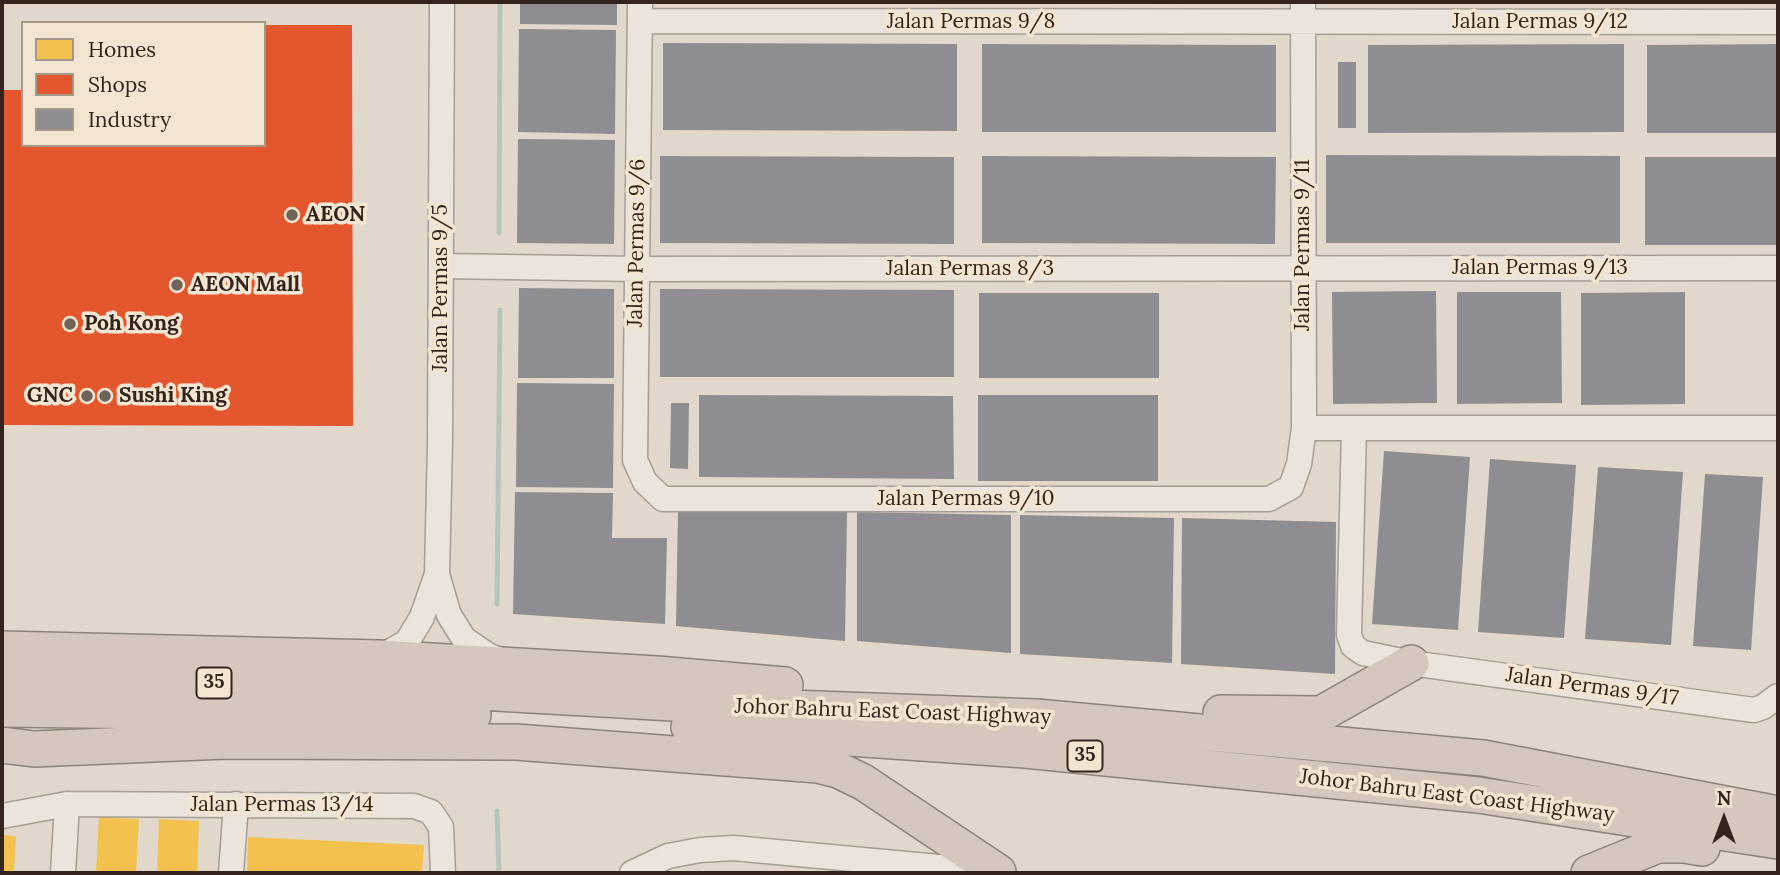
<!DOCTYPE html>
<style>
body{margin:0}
#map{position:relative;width:1780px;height:875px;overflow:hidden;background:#e1d8cb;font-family:Lora,serif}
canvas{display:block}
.frame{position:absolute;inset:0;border:4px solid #33251d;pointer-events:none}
.legend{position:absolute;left:21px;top:21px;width:245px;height:126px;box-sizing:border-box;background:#f2e5d1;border:2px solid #a69889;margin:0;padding:9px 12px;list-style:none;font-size:21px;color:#33251d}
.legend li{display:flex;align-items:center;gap:14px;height:35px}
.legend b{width:35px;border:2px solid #a69889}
.north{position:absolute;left:1689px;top:784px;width:70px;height:70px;-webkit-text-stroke:5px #f2e5d1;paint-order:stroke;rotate:0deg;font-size:19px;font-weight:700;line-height:28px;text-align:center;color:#33251d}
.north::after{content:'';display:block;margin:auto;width:24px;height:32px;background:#33251d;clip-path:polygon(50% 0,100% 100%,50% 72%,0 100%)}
</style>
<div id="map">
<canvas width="1780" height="875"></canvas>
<div class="frame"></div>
<ul class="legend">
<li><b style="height:19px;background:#f2c14e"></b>Homes</li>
<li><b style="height:19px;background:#e4572e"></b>Shops</li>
<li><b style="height:19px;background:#8d8d92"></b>Industry</li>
</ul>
<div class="north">N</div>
</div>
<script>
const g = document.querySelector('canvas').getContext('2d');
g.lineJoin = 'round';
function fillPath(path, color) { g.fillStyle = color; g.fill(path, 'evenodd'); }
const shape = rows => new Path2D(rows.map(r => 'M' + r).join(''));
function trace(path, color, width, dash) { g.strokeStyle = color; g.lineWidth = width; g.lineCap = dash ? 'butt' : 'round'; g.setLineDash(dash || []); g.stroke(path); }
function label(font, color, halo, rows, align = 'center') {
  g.font = font + ' Lora,serif'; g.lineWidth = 7; g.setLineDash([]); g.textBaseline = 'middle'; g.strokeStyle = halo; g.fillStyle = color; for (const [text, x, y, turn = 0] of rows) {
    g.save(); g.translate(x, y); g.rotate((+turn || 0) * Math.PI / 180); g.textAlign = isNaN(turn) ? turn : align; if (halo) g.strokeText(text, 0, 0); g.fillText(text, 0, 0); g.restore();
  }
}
const homes = shape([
 [99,817,139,819,136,873,96,873],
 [159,819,199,821,197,873,157,873],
 [2,835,16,836,14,873,2,873],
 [248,837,424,845,422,873,247,873]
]);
const shops = shape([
 [264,25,352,25,353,426,2,425,2,90,23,90,23,145,264,145]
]);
const industry = shape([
 [520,2,617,2,617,25,520,24],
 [519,29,616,30,615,134,518,132],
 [663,43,957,44,957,131,663,130],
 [982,44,1276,45,1276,132,982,132],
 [1624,44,1624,132,1368,133,1368,45],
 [1778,44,1778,133,1647,133,1647,45],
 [1338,62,1356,62,1356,128,1338,128],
 [518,139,615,140,614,244,517,243],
 [1326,155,1620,156,1620,243,1326,243],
 [660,156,954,157,954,244,660,243],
 [982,156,1276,157,1275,244,982,243],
 [1645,157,1778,157,1778,245,1645,245],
 [519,288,614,289,614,378,518,378],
 [660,289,954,290,954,377,660,377],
 [1436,291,1437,403,1333,404,1332,292],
 [1457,292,1561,292,1562,403,1457,404],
 [1685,292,1685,404,1581,405,1581,293],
 [979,293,1159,293,1159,378,979,378],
 [517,383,614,384,613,488,516,487],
 [699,395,953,396,954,479,699,477],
 [978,395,1158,395,1158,481,978,481],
 [671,403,689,403,688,469,670,468],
 [1384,451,1470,457,1458,630,1372,624],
 [1490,459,1576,465,1564,638,1478,632],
 [1598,467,1683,472,1671,645,1585,639],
 [1705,474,1763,477,1751,650,1693,646],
 [515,492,613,493,612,538,667,538,665,624,513,614],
 [678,511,847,512,845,641,676,626],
 [857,512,1011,515,1011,653,857,641],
 [1020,515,1174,518,1172,663,1020,654],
 [1182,518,1336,522,1335,674,1181,664]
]);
const stream = shape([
 [499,233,500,2],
 [497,604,500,310],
 [497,811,499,873]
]);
const minor = shape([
 [442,2,440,442,437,574,449,615,464,639,489,656,504,661],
 [640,2,635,460,645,482,663,499,1269,499,1291,487,1299,464,1304,428,1303,2],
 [640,21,1778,22],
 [441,266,638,269,1778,268],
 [1304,428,1778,428],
 [1354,428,1349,635,1353,646,1363,653,1411,663,1754,710,1763,707,1778,696],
 [379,658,407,642,422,617,437,574],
 [2,816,67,804,414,806,431,812,441,827,443,873],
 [63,873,67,804],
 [231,873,236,804],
 [632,873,668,856,700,850,733,848,993,872]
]);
const highway = shape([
 [2,649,379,658,657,674,785,685],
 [2,677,426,689,708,705,1036,717,1483,758,1778,814],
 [2,709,473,715],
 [1221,713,1321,714,1411,663],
 [689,727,1025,750,1478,795,1778,841],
 [2,745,34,749,225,741,516,742,818,765,838,770,863,782,998,872],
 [1589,873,1658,845,1684,845,1702,848]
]);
const markers = [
 [292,215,7,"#70645a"],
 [177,285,7,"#70645a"],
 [70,324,7,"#70645a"],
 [87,396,7,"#70645a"],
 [105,396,7,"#70645a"]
];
const shields = [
 [214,683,35],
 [1085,756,35]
];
const shieldNames = [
 ["35",214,683],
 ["35",1085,756]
];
const streetNames = [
 ["Jalan Permas 9/8",971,22],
 ["Jalan Permas 9/12",1540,22],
 ["Jalan Permas 9/6",637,243,-89],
 ["Jalan Permas 9/11",1303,245,-90],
 ["Jalan Permas 9/13",1540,268],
 ["Jalan Permas 8/3",970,269],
 ["Jalan Permas 9/5",441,288,-90],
 ["Jalan Permas 9/10",966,499],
 ["Jalan Permas 9/17",1592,687,8],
 ["Johor Bahru East Coast Highway",893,712,2],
 ["Johor Bahru East Coast Highway",1457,796,7],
 ["Jalan Permas 13/14",282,805]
];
const poiNames = [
 ["AEON",306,215],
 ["AEON Mall",191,285],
 ["Poh Kong",84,324],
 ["GNC",73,396,"right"],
 ["Sushi King",119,396]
];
fillPath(homes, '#f2c14e');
fillPath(shops, '#e4572e');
fillPath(industry, '#8d8d92');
trace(stream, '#b6c5ba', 5);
trace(minor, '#a69d94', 27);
trace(highway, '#8c837b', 38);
trace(minor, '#eae4dc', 24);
trace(highway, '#d4c8bc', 35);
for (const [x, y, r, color] of markers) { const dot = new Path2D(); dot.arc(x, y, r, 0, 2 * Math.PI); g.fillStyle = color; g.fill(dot); trace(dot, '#f2e5d1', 2.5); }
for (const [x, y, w] of shields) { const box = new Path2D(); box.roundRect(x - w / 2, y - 15.5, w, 31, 5); g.fillStyle = '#f2e5d1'; g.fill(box); trace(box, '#33251d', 2); }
label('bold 19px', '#33251d', null, shieldNames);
label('21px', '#33251d', '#f2e5d1', streetNames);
label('bold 21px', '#33251d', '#f2e5d1', poiNames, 'left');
</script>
